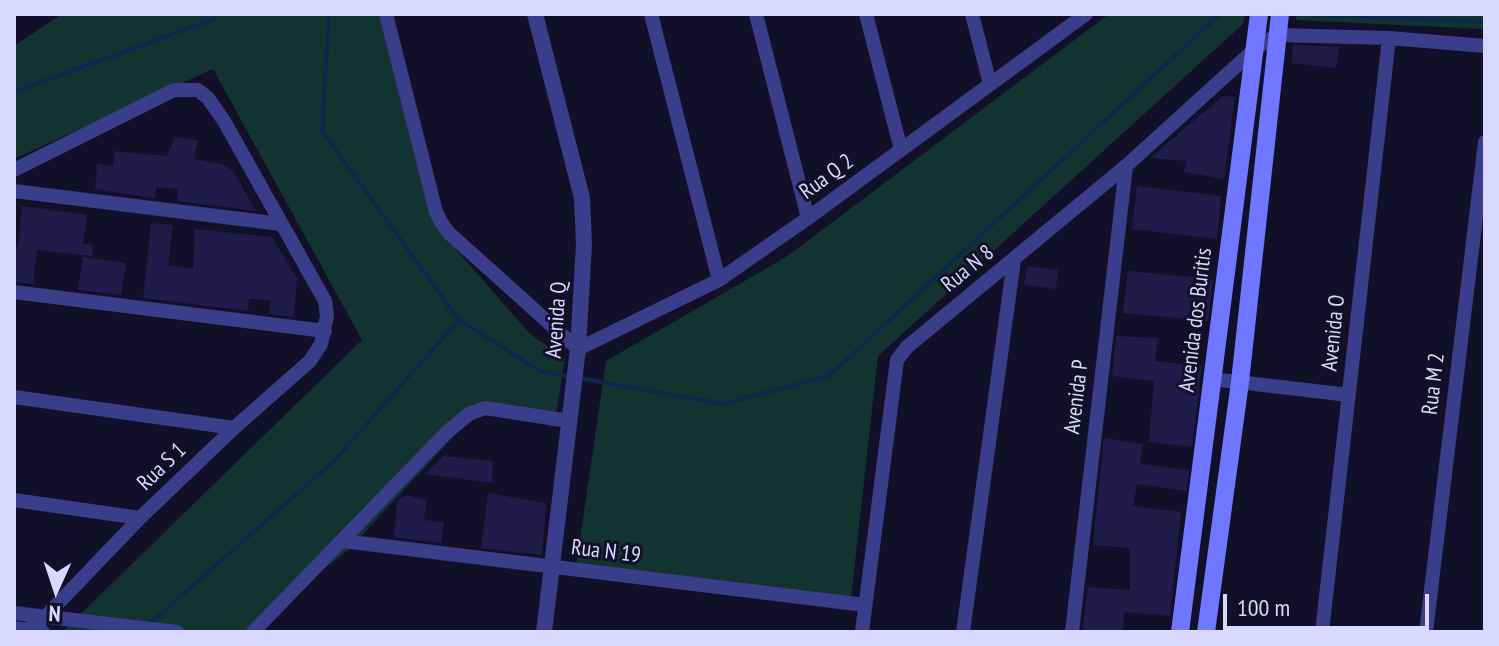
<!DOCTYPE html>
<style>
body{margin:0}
#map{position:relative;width:1499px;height:646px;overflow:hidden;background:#121029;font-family:"PT Sans Narrow",sans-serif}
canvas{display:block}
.frame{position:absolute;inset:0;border:16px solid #d9d8ff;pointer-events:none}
.north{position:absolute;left:16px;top:550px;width:80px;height:80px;-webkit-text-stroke:6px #121029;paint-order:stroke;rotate:183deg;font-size:22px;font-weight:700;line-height:32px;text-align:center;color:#d9d8ff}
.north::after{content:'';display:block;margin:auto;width:28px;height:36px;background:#d9d8ff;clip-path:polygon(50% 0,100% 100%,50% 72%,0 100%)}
.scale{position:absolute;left:1223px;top:594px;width:206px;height:36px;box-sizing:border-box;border:4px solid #d9d8ff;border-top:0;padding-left:10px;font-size:24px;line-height:28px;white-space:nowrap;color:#d9d8ff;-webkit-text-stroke:6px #121029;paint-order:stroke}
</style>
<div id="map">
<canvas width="1499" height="646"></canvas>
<div class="frame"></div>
<div class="north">N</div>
<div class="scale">100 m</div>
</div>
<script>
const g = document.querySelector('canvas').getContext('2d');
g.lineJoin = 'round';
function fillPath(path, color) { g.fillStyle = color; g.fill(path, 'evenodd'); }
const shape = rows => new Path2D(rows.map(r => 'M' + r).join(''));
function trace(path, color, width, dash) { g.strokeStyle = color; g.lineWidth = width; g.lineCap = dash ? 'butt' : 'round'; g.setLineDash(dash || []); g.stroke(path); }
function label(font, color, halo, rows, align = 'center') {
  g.font = font + ' "PT Sans Narrow",sans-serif'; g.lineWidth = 6; g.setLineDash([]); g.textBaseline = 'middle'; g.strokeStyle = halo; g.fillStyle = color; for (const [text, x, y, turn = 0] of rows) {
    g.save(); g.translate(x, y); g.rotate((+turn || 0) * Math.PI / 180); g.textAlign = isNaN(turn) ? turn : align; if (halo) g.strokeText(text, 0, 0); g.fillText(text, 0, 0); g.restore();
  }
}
const green = shape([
 [62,14,381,14,434,224,530,334,565,358,554,427,481,407,348,550,243,632,62,632,362,340,213,69,14,159,14,46],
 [1109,14,1245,14,1243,24,878,356,851,598,576,567,606,361,786,257],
 [1297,14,1485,14,1485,29,1296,20]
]);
const stream = shape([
 [329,14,322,131,459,320,540,371,571,377],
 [1298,14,1485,22],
 [14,92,214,19,218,14],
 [579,378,723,404,829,376,1220,14],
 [148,625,333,462,459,320]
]);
const building = shape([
 [1293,45,1339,47,1336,68,1292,63],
 [1223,96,1235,97,1224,179,1184,172,1187,161,1150,158],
 [175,137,198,140,194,159,223,164,233,171,256,211,177,201,178,189,156,187,155,198,95,189,97,164,113,166,115,151,167,156],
 [1137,186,1221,196,1217,239,1132,229],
 [22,206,87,215,83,244,93,245,92,256,37,250,33,284,14,282,14,247,18,247],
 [151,223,173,225,168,265,193,269,195,229,272,237,297,279,294,317,269,314,271,300,249,299,248,311,143,298],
 [83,257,126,263,121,295,78,290],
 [1027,266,1058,270,1056,289,1024,285],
 [1128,271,1213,279,1208,321,1123,313],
 [1116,336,1158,338,1155,361,1202,366,1192,447,1149,442,1154,381,1112,376],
 [1104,438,1143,444,1140,464,1189,470,1186,491,1137,484,1133,506,1181,512,1170,616,1124,612,1123,632,1082,632,1088,587,1130,590,1130,548,1093,545],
 [443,456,493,461,492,483,425,474],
 [488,493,546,503,542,555,481,548],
 [406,495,427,500,424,520,444,522,441,543,394,537,397,502]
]);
const minor = shape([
 [386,14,436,212,441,222,449,233,578,349,719,280,808,218,1086,14],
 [651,14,719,280],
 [756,14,808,218],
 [866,14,901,150],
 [972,14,990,84],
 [14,170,174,90,198,90,208,98,224,121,325,301,327,316,321,344,310,361,234,428,140,518,45,617,25,632],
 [14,191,281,224],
 [14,292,325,331],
 [1212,379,1349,395],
 [14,397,234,428],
 [14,500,140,518],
 [343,541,865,605],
 [14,613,177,632],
 [14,628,43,632],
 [253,632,446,433,469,414,485,408,569,421],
 [862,632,897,360,907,347,1126,166,1255,49,1277,35,1389,38,1485,46],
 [963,632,1014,260],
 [1072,632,1126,166],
 [1322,632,1389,38],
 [1426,632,1485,142]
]);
const tertiary = shape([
 [535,14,582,198,584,244,578,349,544,632]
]);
const secondary = shape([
 [1180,632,1259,14],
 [1206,632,1240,382,1280,14]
]);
const streetNames = [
 ["Rua Q 2",827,177,-36],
 ["Rua N 8",968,269,-39],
 ["Avenida Q",557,320,-86],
 ["Avenida dos Buritis",1196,320,-83],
 ["Avenida O",1334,333,-84],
 ["Rua M 2",1434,384,-83],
 ["Avenida P",1077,397,-83],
 ["Rua S 1",162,467,-44],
 ["Rua N 19",606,552,7]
];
fillPath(green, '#123330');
trace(stream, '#0b284c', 4);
fillPath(building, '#211b4a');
trace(minor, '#3a3d89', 14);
trace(tertiary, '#3a3d89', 16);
trace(secondary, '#6f76ff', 18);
label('22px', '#d9d8ff', '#121029', streetNames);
</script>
